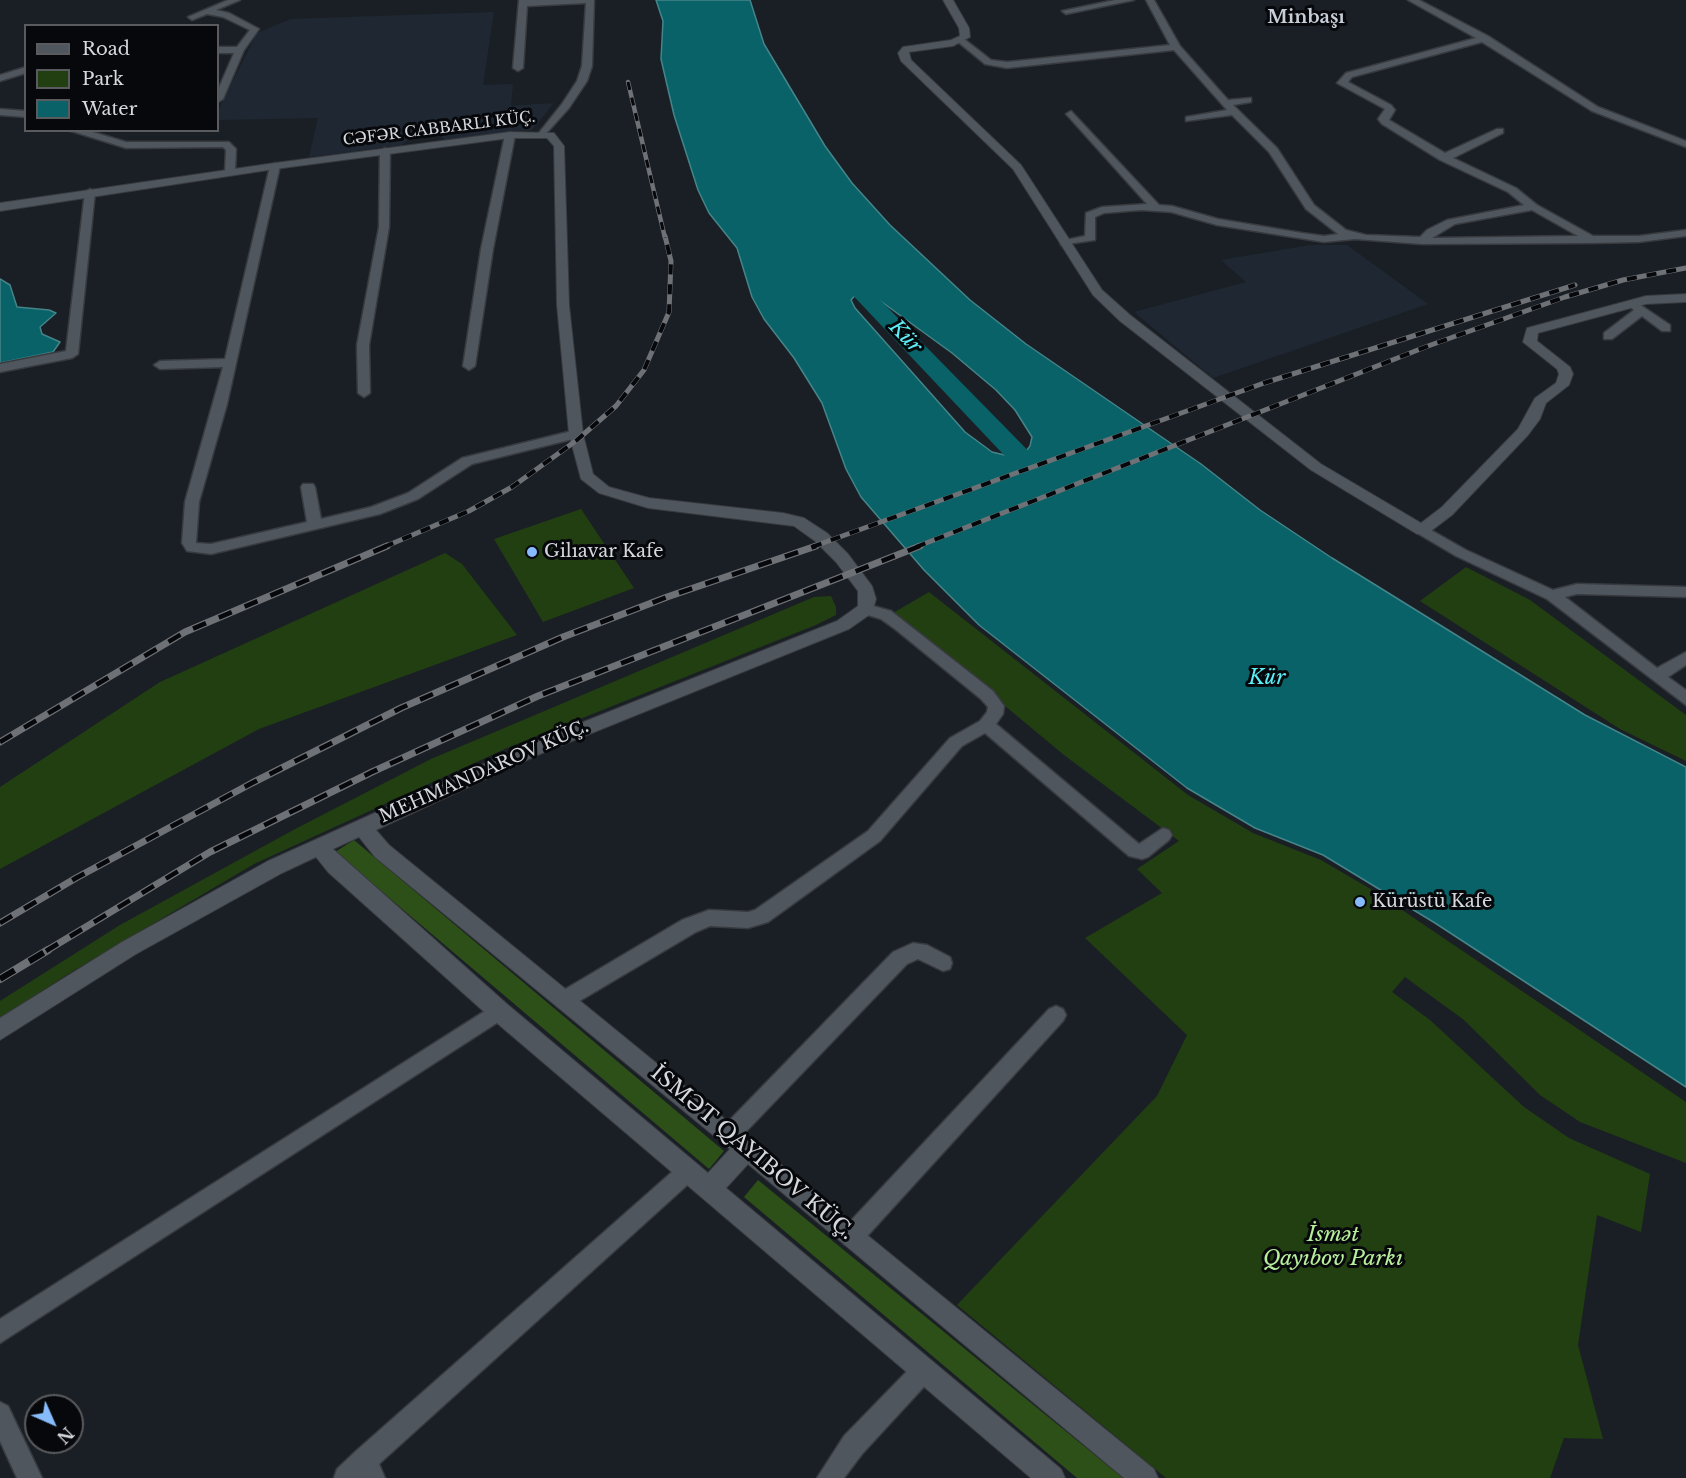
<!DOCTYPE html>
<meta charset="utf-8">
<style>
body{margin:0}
#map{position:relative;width:1686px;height:1478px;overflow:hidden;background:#1a1f25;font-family:"Libre Baskerville",serif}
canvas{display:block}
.legend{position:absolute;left:24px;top:24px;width:195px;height:108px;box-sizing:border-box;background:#07080b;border:2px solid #595b5e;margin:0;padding:8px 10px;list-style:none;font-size:18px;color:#d4d7db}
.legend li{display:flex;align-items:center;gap:12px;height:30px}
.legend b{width:30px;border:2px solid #595b5e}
.north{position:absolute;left:24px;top:1394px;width:60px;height:60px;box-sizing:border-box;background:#07080b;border:2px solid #595b5e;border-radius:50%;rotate:135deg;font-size:16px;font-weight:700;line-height:24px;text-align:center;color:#d4d7db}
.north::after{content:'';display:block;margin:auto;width:21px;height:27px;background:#87bbfb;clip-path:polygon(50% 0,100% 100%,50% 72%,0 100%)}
</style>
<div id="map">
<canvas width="1686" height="1478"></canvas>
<ul class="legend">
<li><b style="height:8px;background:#50565d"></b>Road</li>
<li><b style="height:16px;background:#223f11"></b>Park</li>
<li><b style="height:16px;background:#086267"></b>Water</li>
</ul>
<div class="north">N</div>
</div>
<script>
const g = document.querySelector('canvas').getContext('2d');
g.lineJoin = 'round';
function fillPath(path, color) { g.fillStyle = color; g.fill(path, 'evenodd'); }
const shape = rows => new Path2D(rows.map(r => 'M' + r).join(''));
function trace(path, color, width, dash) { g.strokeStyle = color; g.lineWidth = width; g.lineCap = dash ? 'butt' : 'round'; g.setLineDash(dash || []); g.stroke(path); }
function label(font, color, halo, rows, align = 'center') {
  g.font = font + ' "Libre Baskerville",serif'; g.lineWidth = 6; g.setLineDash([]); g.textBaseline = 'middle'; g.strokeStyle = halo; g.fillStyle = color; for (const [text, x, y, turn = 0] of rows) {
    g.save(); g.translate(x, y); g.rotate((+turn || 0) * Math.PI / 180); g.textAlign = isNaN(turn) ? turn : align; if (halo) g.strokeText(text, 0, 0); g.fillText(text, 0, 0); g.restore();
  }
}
const built = shape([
 [494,12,483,85,513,84,511,106,554,103,532,130,445,140,436,131,416,133,402,145,309,157,318,118,218,120,218,111,257,33,291,19],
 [1311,245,1347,245,1428,304,1213,378,1134,312,1246,282,1221,260]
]);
const green = shape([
 [581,509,634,588,543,622,494,539],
 [445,553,462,564,517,635,259,729,0,869,0,787,160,682],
 [1466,567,1530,600,1686,715,1686,761,1620,729,1420,601],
 [929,592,1188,795,1253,833,1321,860,1374,891,1686,1102,1686,1163,1580,1122,1540,1095,1464,1020,1405,977,1392,992,1430,1020,1524,1107,1569,1138,1650,1174,1641,1232,1597,1215,1578,1345,1603,1439,1564,1438,1550,1478,1166,1478,957,1305,1157,1096,1187,1035,1085,938,1162,893,1137,869,1179,841,1064,755,893,613],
 [831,596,836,607,836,615,816,625,507,748,254,864,68,974,0,1018,0,1001,120,925,297,828,431,759,814,597]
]);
const forest = shape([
 [354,840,724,1151,709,1169,335,852],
 [758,1180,1123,1478,1077,1478,744,1197]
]);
const water = shape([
 [656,0,750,0,764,44,825,146,852,183,890,225,970,300,1026,344,1201,464,1260,510,1332,558,1585,715,1686,767,1686,1087,1435,923,1323,855,1255,828,1187,788,979,625,924,570,861,497,846,469,822,403,794,358,764,319,752,297,737,248,709,213,698,190,674,115,661,59,663,21,656,0],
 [858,292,870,295,879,300,952,353,996,390,1015,410,1032,437,1030,446,1024,454,1013,457,992,452,965,432,855,308,851,300,858,292],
 [0,279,10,285,17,307,49,310,56,313,40,327,42,334,60,342,53,352,0,363,0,279]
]);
const river = shape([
 [834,258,841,260,1055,478,1058,484,1055,490,1046,492,1037,490,827,268,824,264,827,260,834,258]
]);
const minor = shape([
 [228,0,240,0,216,10,229,13,259,29,244,50,223,99,218,102,218,90,234,53,218,53,218,47,237,47,250,30,223,17,207,14,192,20,188,17,228,0],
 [519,0,594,0,592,66,587,81,569,108,543,137,538,134,562,104,577,81,582,66,586,3,527,6,523,68,518,71,513,68,519,0],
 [1115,0,1134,0,1066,14,1062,11,1115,0],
 [1146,0,1154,0,1180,46,1228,100,1251,98,1251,102,1233,105,1277,148,1314,205,1346,230,1366,235,1420,237,1427,230,1447,220,1524,205,1508,192,1440,160,1382,124,1378,119,1385,109,1337,83,1346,73,1476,38,1408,0,1419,0,1488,36,1598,107,1686,141,1686,147,1592,111,1482,42,1352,77,1348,82,1391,105,1395,110,1389,120,1445,153,1497,129,1503,129,1503,133,1453,158,1516,188,1537,205,1593,236,1639,236,1686,230,1686,236,1639,242,1591,243,1422,244,1355,239,1324,242,1217,225,1171,212,1141,210,1104,213,1095,217,1095,240,1061,245,1061,241,1085,236,1086,213,1102,207,1147,204,1068,116,1066,114,1071,111,1159,205,1172,206,1218,219,1302,233,1324,236,1338,234,1306,209,1269,152,1232,115,1186,121,1186,117,1227,110,1174,50,1007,68,985,64,957,41,964,39,991,60,1007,62,1170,45,1146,0],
 [1532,210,1578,236,1432,238,1455,224,1532,210],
 [26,67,26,73,0,81,0,75,26,67],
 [0,109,26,111,26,117,0,115,0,109],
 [68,130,86,130,126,142,229,142,236,149,235,172,230,175,225,172,226,150,223,147,126,148,68,130],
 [510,132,515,135,493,249,475,366,469,370,463,366,481,249,505,135,510,132],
 [385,148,390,151,389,227,369,345,370,393,364,397,358,393,357,345,379,227,380,151,385,148],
 [275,163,280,166,227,404,199,502,196,543,211,544,307,522,301,487,303,484,313,484,315,487,321,519,371,507,408,493,462,458,576,430,583,434,581,437,472,464,418,499,380,514,211,554,187,551,182,543,185,502,223,367,160,369,154,365,160,361,225,359,270,166,275,163],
 [90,189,95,192,78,354,72,358,0,372,0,364,66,351,85,192,90,189],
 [1633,300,1670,325,1670,331,1662,331,1642,316,1612,339,1604,339,1604,333,1634,310,1627,304,1633,300],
 [1422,525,1466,550,1553,590,1577,584,1686,587,1686,597,1577,594,1565,597,1657,668,1686,652,1686,665,1668,677,1686,690,1686,705,1547,599,1456,556,1417,533,1415,530,1417,527,1422,525],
 [866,604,891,611,993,691,1004,706,1003,714,996,724,1139,844,1163,828,1169,830,1172,835,1169,840,1148,857,1142,859,1129,856,985,733,962,746,880,841,768,922,748,928,710,926,696,932,571,1006,564,1009,557,1006,554,1000,557,994,682,920,709,910,748,912,755,910,868,831,950,738,980,721,987,712,988,707,981,699,895,629,881,619,861,613,858,609,866,604],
 [913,943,927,945,950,957,952,963,950,969,943,971,918,959,907,964,736,1142,729,1145,722,1142,719,1135,722,1128,893,952,913,943],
 [499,1002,506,1005,509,1011,506,1017,0,1343,0,1319,499,1002],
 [1056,1006,1063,1009,1066,1015,1063,1021,860,1244,852,1247,844,1244,841,1236,844,1228,1049,1009,1056,1006],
 [688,1161,695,1164,699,1171,695,1178,379,1464,385,1478,334,1478,337,1469,356,1451,681,1164,688,1161],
 [924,1358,932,1362,936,1370,932,1378,862,1454,844,1478,817,1478,844,1436,916,1362,924,1358],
 [0,1402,8,1406,42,1478,17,1478,0,1441,0,1402]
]);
const tertiary = shape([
 [943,0,953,0,969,28,970,37,953,46,909,52,911,60,1021,165,1102,290,1130,315,1321,464,1421,523,1442,507,1518,429,1535,398,1556,383,1559,374,1557,369,1523,342,1527,328,1646,296,1686,294,1686,302,1646,304,1538,333,1537,341,1570,367,1573,374,1569,385,1546,403,1540,419,1528,435,1452,515,1427,534,1417,534,1311,470,1120,321,1093,295,1013,169,901,61,898,53,903,47,951,40,960,36,959,28,943,0],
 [510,132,554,133,564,146,569,305,583,434,593,474,609,487,649,498,783,513,804,518,827,533,848,554,872,586,876,599,872,613,849,629,540,754,376,830,389,845,1154,1469,1158,1478,1124,1478,748,1164,726,1188,1061,1469,1065,1478,1031,1478,491,1018,328,872,316,857,282,873,136,954,0,1040,0,1018,122,942,268,861,528,744,837,621,858,606,858,591,836,562,815,541,794,526,648,508,599,493,581,479,569,434,557,305,554,146,547,138,510,138,275,169,0,211,0,203,275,163,510,132],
 [359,837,375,857,730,1149,708,1173,507,1004,333,849,359,837]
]);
const railFar3 = shape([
 [628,82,665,238]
]);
const railFar2 = shape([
 [384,547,469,511,512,487,577,440,616,406,644,370,669,312,671,261,665,236],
 [812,547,1264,383,1575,285],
 [916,547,1428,346,1565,297,1623,280,1686,268]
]);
const railFar1 = shape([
 [0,742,185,632,387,546],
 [0,923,76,878,252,783,401,708,563,637,667,597,816,546],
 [46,951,210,852,372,772,538,696,920,546]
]);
const rail = shape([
 [0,979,48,950]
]);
const markers = [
 [532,552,6,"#87bbfb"],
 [1360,902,6,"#87bbfb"]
];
const farStreetnames = [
 ["CƏFƏR CABBARLI KÜÇ.",439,129,-7]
];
const farQuarternames = [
 ["Minbaşı",1306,18]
];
const poiNames = [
 ["Gilıavar Kafe",544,552],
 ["Kürüstü Kafe",1372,902]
];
const streetNames = [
 ["MEHMANDAROV KÜÇ.",484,772,-24]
];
const waterNames = [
 ["Kür",905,337,46],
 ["Kür",1267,678]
];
const nearStreetnames = [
 ["İSMƏT QAYIBOV KÜÇ.",752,1153,40]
];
const nearParknames = [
 ["İsmət",1333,1235],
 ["Qayıbov Parkı",1333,1259]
];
fillPath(built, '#1f2832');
fillPath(green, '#223f11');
fillPath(forest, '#2d5018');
fillPath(water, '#086267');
trace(water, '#45858a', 1.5);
fillPath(river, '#086267');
trace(minor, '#373a3f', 3);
trace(tertiary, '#373a3f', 2);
fillPath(minor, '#50565d');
fillPath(tertiary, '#50565d');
trace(railFar3, '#6e7277', 4.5);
trace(railFar2, '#6e7277', 5);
trace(railFar1, '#6e7277', 7);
trace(rail, '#6e7277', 8);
trace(railFar3, '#07080b', 3, [8]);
trace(railFar2, '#07080b', 4, [10]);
trace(railFar1, '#07080b', 4.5, [14]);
trace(rail, '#07080b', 6, [17]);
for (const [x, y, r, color] of markers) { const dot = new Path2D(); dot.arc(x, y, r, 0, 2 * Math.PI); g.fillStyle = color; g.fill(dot); trace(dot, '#07080b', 2); }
label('15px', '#d4d7db', '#07080b', farStreetnames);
label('bold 18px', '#c8ced7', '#07080b', farQuarternames);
label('18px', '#d4d7db', '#07080b', poiNames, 'left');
label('18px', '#d4d7db', '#07080b', streetNames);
label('italic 20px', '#5beef6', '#07080b', waterNames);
label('21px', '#d4d7db', '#07080b', nearStreetnames);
label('italic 21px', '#b7ef9b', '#07080b', nearParknames);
</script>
